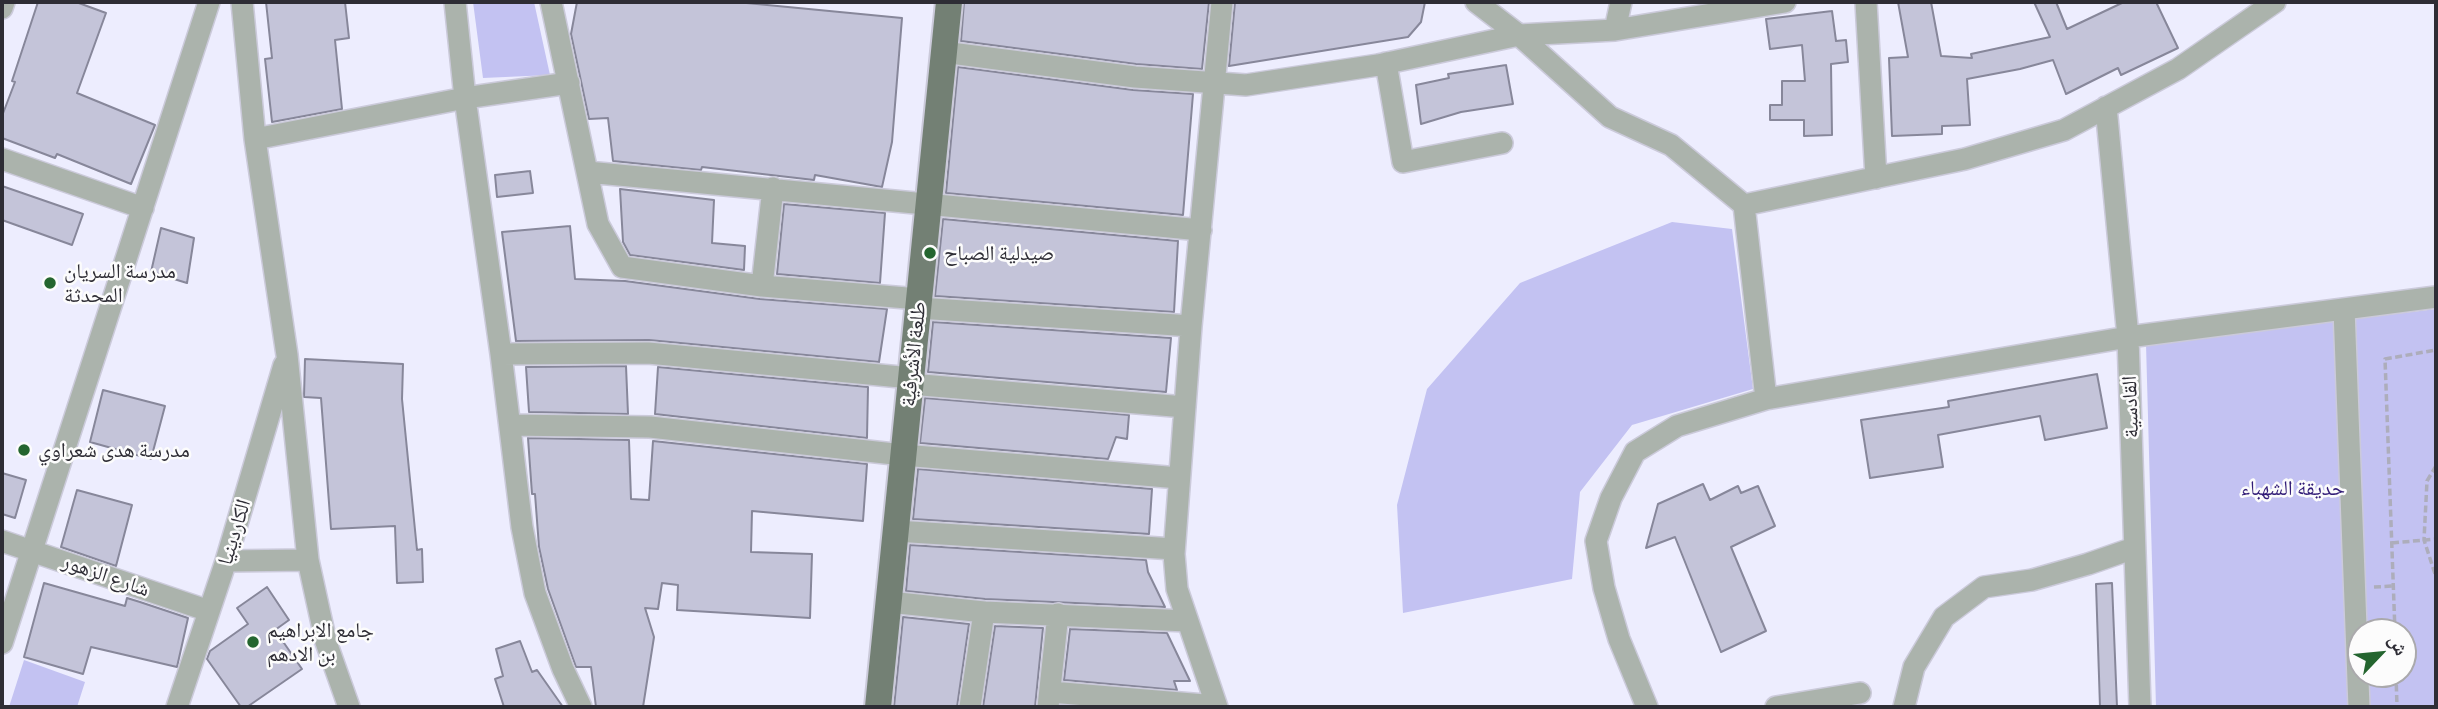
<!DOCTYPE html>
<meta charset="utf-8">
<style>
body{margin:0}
#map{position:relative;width:2438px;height:709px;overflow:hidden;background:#ededfe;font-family:Barlow,"Noto Naskh Arabic",sans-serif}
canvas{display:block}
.frame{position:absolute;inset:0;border:4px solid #2e2d35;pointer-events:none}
.north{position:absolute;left:2347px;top:618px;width:70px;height:70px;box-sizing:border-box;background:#fcfcfc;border:2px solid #aaa9ac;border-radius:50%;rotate:64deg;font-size:19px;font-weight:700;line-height:28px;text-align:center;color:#2e2d35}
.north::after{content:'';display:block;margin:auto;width:24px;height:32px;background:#24652f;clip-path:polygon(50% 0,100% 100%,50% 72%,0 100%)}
</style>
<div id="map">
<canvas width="2438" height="709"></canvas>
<div class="frame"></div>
<div class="north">ش</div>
</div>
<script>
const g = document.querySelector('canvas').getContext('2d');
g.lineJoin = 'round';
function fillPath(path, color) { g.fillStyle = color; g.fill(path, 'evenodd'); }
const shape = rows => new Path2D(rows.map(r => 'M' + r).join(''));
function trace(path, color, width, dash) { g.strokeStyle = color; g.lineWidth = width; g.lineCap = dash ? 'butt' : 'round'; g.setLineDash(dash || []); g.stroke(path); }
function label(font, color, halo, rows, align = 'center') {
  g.font = font + ' Barlow,"Noto Naskh Arabic",sans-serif'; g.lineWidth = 5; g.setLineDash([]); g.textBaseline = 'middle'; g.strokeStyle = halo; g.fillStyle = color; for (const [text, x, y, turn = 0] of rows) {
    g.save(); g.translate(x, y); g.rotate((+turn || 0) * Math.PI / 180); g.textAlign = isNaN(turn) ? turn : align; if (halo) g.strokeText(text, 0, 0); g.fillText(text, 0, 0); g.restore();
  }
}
const green = shape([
 [473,2,534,2,550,75,483,78],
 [1672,222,1732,229,1753,389,1632,425,1580,492,1572,579,1403,613,1397,505,1427,389,1520,283],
 [2436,309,2436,707,2156,707,2146,344],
 [2361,632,2403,632,2403,674,2361,674],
 [24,660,85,682,77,707,9,707]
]);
const building = shape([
 [38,2,76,2,106,13,77,93,155,125,131,184,57,154,55,158,2,138,2,116,15,82,12,81,38,2],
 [266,2,345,2,349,38,335,40,342,109,272,122,265,59,272,58,266,2],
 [577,2,736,2,902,18,892,142,882,187,815,175,814,180,702,167,701,170,613,161,608,118,589,119,571,34,577,2],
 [964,2,1209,2,1202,69,1136,64,961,41,964,2],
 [1235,2,1425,2,1421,22,1408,37,1229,66,1235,2],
 [1898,2,1931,2,1941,56,1972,58,1971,54,2050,37,2034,2,2056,2,2067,29,2124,2,2156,2,2178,48,2121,75,2118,68,2066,94,2053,60,2020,69,1967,79,1970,125,1942,126,1942,134,1892,136,1889,58,1908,57,1898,2],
 [1832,11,1836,41,1846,40,1848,62,1831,64,1832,135,1804,136,1804,120,1770,120,1770,105,1782,105,1782,81,1805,81,1802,45,1770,49,1766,19,1832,11],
 [1506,65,1513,104,1461,112,1421,124,1416,85,1449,78,1448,74,1506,65],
 [958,67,1133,90,1193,94,1183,215,946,193,958,67],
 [530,171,533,193,497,197,495,175,530,171],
 [2,186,83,214,72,245,2,220,2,186],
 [620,189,714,200,712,243,745,246,744,270,630,255,623,242,620,189],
 [784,204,885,213,880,283,777,274,784,204],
 [943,219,1178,241,1174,312,935,296,943,219],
 [570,226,575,279,625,281,760,299,887,309,879,362,649,340,516,341,502,232,570,226],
 [161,228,194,238,187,283,151,272,161,228],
 [933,322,1171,338,1166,392,928,372,933,322],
 [305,359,403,364,402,399,417,550,422,549,423,582,397,583,395,526,331,529,321,398,304,397,305,359],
 [626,366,628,414,529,412,526,367,626,366],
 [658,367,868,387,867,438,655,414,658,367],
 [2097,374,2107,428,2045,440,2040,416,1938,435,1943,467,1870,478,1861,420,1949,407,1948,401,2097,374],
 [103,390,165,406,151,459,90,442,103,390],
 [925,398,1129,415,1127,439,1116,437,1108,459,920,443,925,398],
 [528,438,629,440,631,499,649,500,653,441,867,464,863,521,752,511,751,552,812,554,810,618,677,610,678,585,662,583,658,609,645,608,654,637,643,707,596,707,591,667,576,667,548,589,539,547,535,494,532,494,528,438],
 [918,469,1152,489,1149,534,913,519,918,469],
 [2,473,26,480,15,518,2,514,2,473],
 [1703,484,1710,500,1738,486,1741,493,1758,486,1775,526,1731,547,1766,631,1721,652,1675,537,1646,548,1658,504,1703,484],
 [77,490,132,505,116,566,61,547,77,490],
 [910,545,1146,560,1148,572,1165,607,985,599,906,591,910,545],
 [44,583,125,606,127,598,140,602,188,618,177,667,91,647,83,674,24,657,44,583],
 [2112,583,2117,707,2100,707,2096,584,2112,583],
 [267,587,289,620,275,630,302,669,247,707,241,707,207,659,210,651,248,624,237,608,267,587],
 [903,617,969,624,957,707,894,707,903,617],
 [995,626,1043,628,1035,707,983,707,995,626],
 [1070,629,1167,633,1190,681,1174,681,1177,690,1064,680,1070,629],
 [520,641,532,672,537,670,563,707,504,707,495,679,503,676,496,649,520,641]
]);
const path = shape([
 [2436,466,2427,481,2424,540,2436,577],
 [2392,543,2436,539],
 [2374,587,2393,586],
 [2395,632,2385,359,2436,350],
 [2396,674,2397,707]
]);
const minor = shape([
 [242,2,255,139,287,355,308,560,326,642,349,707],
 [455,2,465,98,501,354,522,527,535,593,563,669,581,707],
 [551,2,598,224,622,267,762,286,919,299],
 [1476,2,1519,35,1610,117,1671,145,1744,205],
 [1866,2,1876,178],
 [2,8,4,2],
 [1615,30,1621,2],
 [943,52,1135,77,1246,85,1378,65,1519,35,1615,30,1785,2],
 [1386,63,1403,162,1502,143],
 [2106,107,2128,337,2140,707],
 [255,139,465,98,569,83],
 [2,159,143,208],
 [587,172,1201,230],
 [762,286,773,188],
 [918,308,1191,326],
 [2344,309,2359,707],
 [501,354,648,353,911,378],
 [910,384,1185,407],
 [1766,399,1744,205,1965,159,2064,130,2178,69,2275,2],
 [510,425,650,427,903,455,1179,478],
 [896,531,1174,549],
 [2,541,209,611],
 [226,561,308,560],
 [889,602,984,612,1187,621],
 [2,643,209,2],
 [1051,692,1216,706],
 [177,707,226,561,284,365],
 [970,707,984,612],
 [1048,707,1058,614],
 [1217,707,1177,589,1174,554,1191,326,1222,2],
 [1647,707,1619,639,1604,588,1596,541,1611,498,1635,452,1677,426,1766,399,2128,337,2436,297],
 [1776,707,1860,693],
 [1904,707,1914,667,1944,617,1984,587,2032,580,2088,564,2134,548]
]);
const major = shape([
 [878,707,949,2]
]);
const markers = [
 [930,253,7,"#24652f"],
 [50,283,7,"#24652f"],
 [24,450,7,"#24652f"],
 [253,642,7,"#24652f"]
];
const poiNames = [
 ["صيدلية الصباح",944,253],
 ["مدرسة السريان",64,271],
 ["المحدثة",64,295],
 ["مدرسة هدى شعراوي",38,450],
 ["جامع الابراهيم",267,630],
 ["بن الادهم",267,654]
];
const streetNames = [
 ["طلعة الأشرفية",913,354,-84],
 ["القادسية",2130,407,-92],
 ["الكاردينيا",234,532,-73],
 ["شارع الزهور",106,575,19]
];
const parkNames = [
 ["حديقة الشهباء",2293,488]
];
fillPath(green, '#c3c2f2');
fillPath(building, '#c4c4d9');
trace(building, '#87879a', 2);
trace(minor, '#cbcada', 24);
trace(major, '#cbcada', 30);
trace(path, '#adadbb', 3.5, [7, 3.5]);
trace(minor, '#abb3ac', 21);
trace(major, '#738074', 26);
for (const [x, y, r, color] of markers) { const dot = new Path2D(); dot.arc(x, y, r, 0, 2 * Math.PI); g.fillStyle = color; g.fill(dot); trace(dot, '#fcfcfc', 2.5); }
label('21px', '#2e2d35', '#fcfcfc', poiNames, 'left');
label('21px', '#2e2d35', '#fcfcfc', streetNames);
label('21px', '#321c77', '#fcfcfc', parkNames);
</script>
